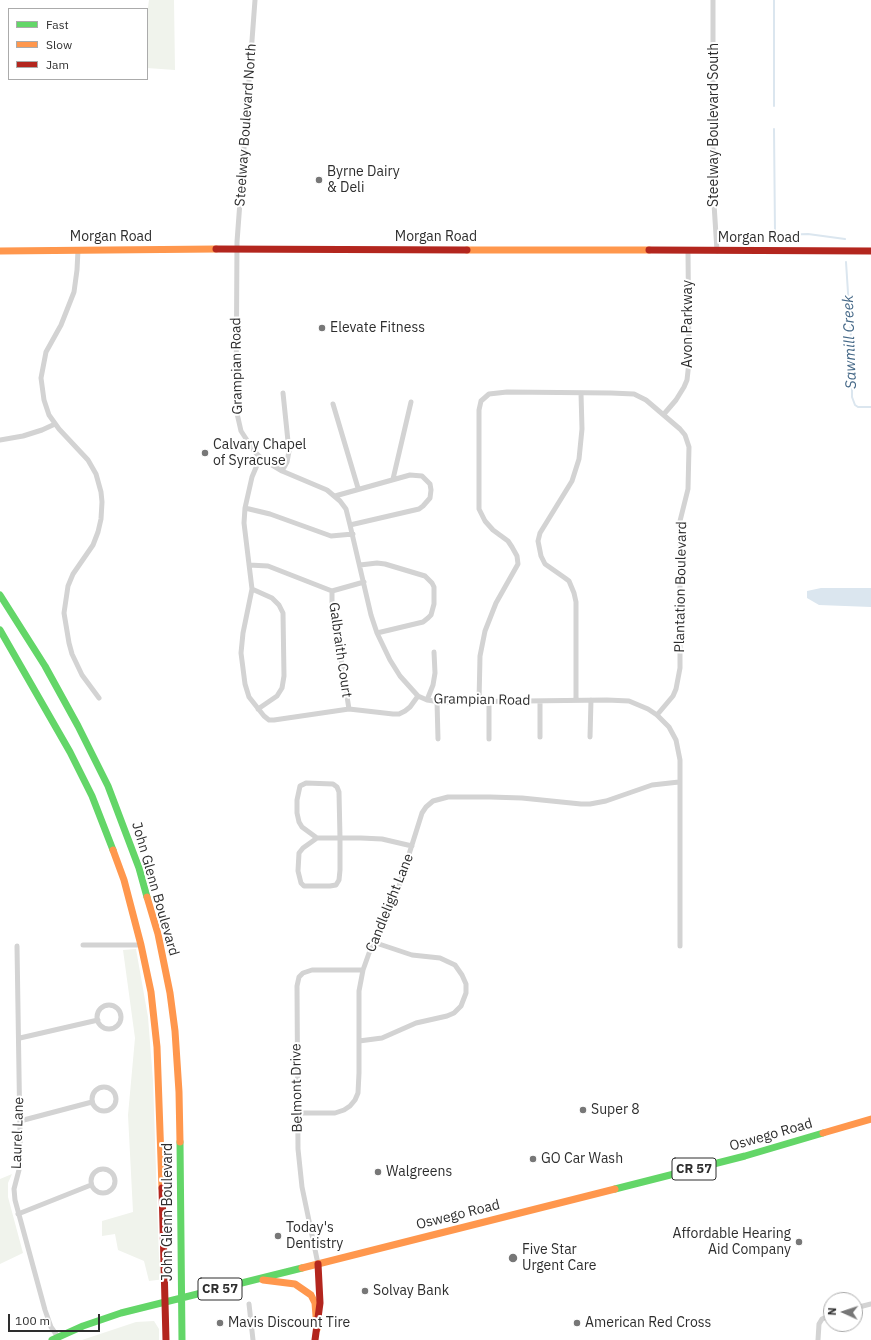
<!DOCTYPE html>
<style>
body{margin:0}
#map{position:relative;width:871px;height:1340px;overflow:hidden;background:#fff;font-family:"IBM Plex Sans",sans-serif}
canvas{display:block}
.legend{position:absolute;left:8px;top:8px;width:140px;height:72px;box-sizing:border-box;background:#fff;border:1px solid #ababab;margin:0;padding:5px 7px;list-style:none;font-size:12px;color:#2e2e2e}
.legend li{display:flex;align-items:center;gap:8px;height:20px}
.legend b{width:20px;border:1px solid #ababab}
.north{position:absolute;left:823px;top:1292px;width:40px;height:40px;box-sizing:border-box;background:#fff;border:1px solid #ababab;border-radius:50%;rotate:273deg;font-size:11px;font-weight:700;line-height:16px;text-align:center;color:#2e2e2e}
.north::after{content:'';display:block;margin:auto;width:14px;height:18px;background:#777;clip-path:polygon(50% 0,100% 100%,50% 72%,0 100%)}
.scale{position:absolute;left:8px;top:1314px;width:92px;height:18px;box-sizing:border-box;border:2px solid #2e2e2e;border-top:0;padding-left:5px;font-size:12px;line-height:14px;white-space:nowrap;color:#2e2e2e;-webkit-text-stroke:3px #fff;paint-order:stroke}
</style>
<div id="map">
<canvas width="871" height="1340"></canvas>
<ul class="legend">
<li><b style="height:5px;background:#63d668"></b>Fast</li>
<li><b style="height:5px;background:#ff974d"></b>Slow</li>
<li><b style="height:5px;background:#b3261e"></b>Jam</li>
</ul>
<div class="north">N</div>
<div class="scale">100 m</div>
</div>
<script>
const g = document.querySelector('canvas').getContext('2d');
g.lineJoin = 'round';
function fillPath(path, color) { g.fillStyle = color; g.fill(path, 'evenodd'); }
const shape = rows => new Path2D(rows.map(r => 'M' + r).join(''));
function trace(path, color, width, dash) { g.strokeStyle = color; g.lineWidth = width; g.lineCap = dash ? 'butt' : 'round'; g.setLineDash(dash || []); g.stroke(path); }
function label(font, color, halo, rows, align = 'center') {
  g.font = font + ' "IBM Plex Sans",sans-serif'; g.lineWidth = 4; g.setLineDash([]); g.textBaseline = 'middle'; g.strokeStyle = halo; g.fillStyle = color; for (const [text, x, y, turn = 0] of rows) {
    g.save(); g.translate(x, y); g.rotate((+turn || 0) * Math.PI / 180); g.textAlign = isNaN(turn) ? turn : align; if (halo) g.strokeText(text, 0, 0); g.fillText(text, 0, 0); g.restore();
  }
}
const green = shape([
 [149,0,174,0,175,70,147,68,147,15],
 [136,949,148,1017,153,1081,159,1259,165,1279,149,1281,144,1261,118,1250,115,1234,102,1236,102,1221,133,1212,128,1115,135,1038,123,950],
 [12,1174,8,1183,8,1197,23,1253,0,1264,0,1179],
 [154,1321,159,1329,159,1340,82,1340,136,1322]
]);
const water = shape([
 [821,588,871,588,871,607,819,605,807,598,807,591]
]);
const stream = shape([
 [774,0,774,106],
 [774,129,775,233,779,235,808,234,845,239],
 [846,262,852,354,852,397,855,405,858,407,871,407]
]);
const street = shape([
 [255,0,237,242,236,409,241,431,254,451,262,459,282,471,327,490,340,501,346,509,350,525,371,615,377,633,390,660,400,676,418,696,427,700,441,702,607,700,629,701,648,709,657,715,669,727,676,740,680,760,680,946],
 [713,0,713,188,717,251],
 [78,250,77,270,74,292,61,325,46,352,41,378,44,400,49,415,59,429,88,460,96,474,101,492,102,502,101,519,98,532,93,545,73,574,68,586,64,613,69,643,72,654,82,675,99,698],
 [333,404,358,488],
 [664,414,676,400,684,387,687,380,689,362,688,251],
 [0,440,23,436,42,430,55,424],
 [260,458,252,477,245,508,244,523,252,589,243,633,241,653,245,684,249,697,264,716,269,720,274,720,349,709,393,714,399,714,405,711,410,707,418,696],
 [282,471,287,462,289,451,283,393],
 [393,479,411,402],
 [335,496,410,475,422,476,430,484,431,490,430,498,423,506,419,509,350,525],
 [245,508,270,514,331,536,353,534],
 [249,565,268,566,332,591,364,582],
 [360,565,377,563,385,564,425,576,432,583,434,587,434,604,431,615,428,618,423,622,377,633],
 [252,589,272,598,279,605,283,613,284,676,282,688,277,696,258,709],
 [332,591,332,603,349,709],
 [427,700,433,685,435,673,434,652],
 [576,700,576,602,574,593,569,581,565,578,545,564,541,556,538,541,540,533,572,481,579,459,582,429,581,393],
 [437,701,438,739],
 [489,701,489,739],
 [540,701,540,737],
 [479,702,480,656,485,631,496,603,518,564,517,556,512,547,508,541,493,530,485,521,479,509,479,410,481,401,489,394,507,392,611,393,634,394,646,400,680,429,685,435,689,447,688,489,680,521,680,668,676,689,673,696,657,715],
 [590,737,591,700],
 [317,838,303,848,299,853,298,871,301,883,304,886,330,886,336,885,339,880,340,870,340,838,339,792,337,787,333,784,306,783,300,786,297,800,297,813,299,822,302,827,317,838,361,838,382,839,412,846],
 [83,945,141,945],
 [17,946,20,1136,20,1166,14,1189,15,1200,45,1310,51,1327,58,1337],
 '97 1017a12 12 0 1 1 24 0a12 12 0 1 1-24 0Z',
 [20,1038,98,1020],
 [359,1041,382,1038,416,1023,447,1016,454,1013,461,1006,466,993,466,984,462,975,455,965,440,958,412,955,373,942],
 '92 1099a12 12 0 1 1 24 0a12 12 0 1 1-24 0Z',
 [297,1113,335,1113,344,1110,350,1106,355,1100,358,1093,359,1073,359,991,363,970,373,942,399,886,422,813,426,807,433,801,448,797,490,797,522,798,581,804,590,804,606,801,652,785,679,782],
 [20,1121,92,1102],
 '91 1181a12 12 0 1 1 24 0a12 12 0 1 1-24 0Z',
 [18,1214,91,1185],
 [318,1264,302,1187,298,1149,297,986,299,977,303,973,312,970,363,970],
 [249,1304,253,1340],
 [855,1308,871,1304],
 [818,1340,819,1324,822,1319,831,1315]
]);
const fast = shape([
 [0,595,45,666,78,726,108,786,139,868,147,897],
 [0,630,70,752,92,796,113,850],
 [180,1142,182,1340],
 [615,1189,745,1156,823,1133],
 [52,1340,83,1326,121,1313,302,1268]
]);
const slow = shape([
 [467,250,649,250],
 [0,251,216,249],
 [113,850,124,880,141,945,151,992,157,1047,162,1188],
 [147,897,158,934,170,993,175,1031,179,1092,180,1142],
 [823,1133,871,1119],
 [302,1268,615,1189],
 [263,1280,295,1284,311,1295,315,1303,317,1329]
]);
const jam = shape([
 [216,249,467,250],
 [649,250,871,251],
 [162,1188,166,1340],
 [315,1340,320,1303,318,1264]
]);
const markers = [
 [319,180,4,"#777"],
 [322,328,4,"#777"],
 [205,453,4,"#777"],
 [583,1110,4,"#777"],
 [533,1159,4,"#777"],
 [378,1172,4,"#777"],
 [278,1236,4,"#777"],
 [799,1242,4,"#777"],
 [513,1258,5,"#777"],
 [365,1291,4,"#777"],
 [220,1323,4,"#777"],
 [577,1323,4,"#777"]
];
const shields = [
 [694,1169,44],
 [220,1289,44]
];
const shieldNames = [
 ["CR 57",694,1169],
 ["CR 57",220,1289]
];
const streetNames = [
 ["Steelway Boulevard North",246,125,-86],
 ["Steelway Boulevard South",714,125,-90],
 ["Morgan Road",111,237],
 ["Morgan Road",436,237],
 ["Morgan Road",759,238],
 ["Avon Parkway",688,324,-90],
 ["Grampian Road",237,366,-91],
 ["Plantation Boulevard",681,587,-89],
 ["Galbraith Court",340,650,82],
 ["Grampian Road",482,700,1],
 ["John Glenn Boulevard",155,889,74],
 ["Candlelight Lane",390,903,-68],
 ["Belmont Drive",297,1088,-91],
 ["Laurel Lane",18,1133,-88],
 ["Oswego Road",771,1135,-16],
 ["John Glenn Boulevard",168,1212,-90],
 ["Oswego Road",458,1215,-14]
];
const poiNames = [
 ["Byrne Dairy",327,172],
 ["& Deli",327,188],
 ["Elevate Fitness",330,328],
 ["Calvary Chapel",213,445],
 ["of Syracuse",213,461],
 ["Super 8",591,1110],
 ["GO Car Wash",541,1159],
 ["Walgreens",386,1172],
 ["Today's",286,1228],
 ["Dentistry",286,1244],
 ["Affordable Hearing",791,1234,"right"],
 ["Aid Company",791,1250,"right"],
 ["Five Star",522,1250],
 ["Urgent Care",522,1266],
 ["Solvay Bank",373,1291],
 ["Mavis Discount Tire",228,1323],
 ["American Red Cross",585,1323]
];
const waterNames = [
 ["Sawmill Creek",850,342,-92]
];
fillPath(green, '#f0f3ec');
fillPath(water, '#dbe6ef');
trace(stream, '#dbe6ef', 2);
trace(street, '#d3d3d3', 5);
trace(fast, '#63d668', 7);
trace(slow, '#ff974d', 7);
trace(jam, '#b3261e', 7);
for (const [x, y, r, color] of markers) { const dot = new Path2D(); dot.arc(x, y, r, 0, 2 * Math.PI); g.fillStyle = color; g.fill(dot); trace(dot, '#fff', 1.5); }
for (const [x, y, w] of shields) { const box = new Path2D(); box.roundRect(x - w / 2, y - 11, w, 22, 3); g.fillStyle = '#fff'; g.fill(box); trace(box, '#2e2e2e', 1); }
label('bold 13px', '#2e2e2e', null, shieldNames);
label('14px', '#2e2e2e', '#fff', streetNames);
label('14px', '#2e2e2e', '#fff', poiNames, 'left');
label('italic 15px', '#456887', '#fff', waterNames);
</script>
